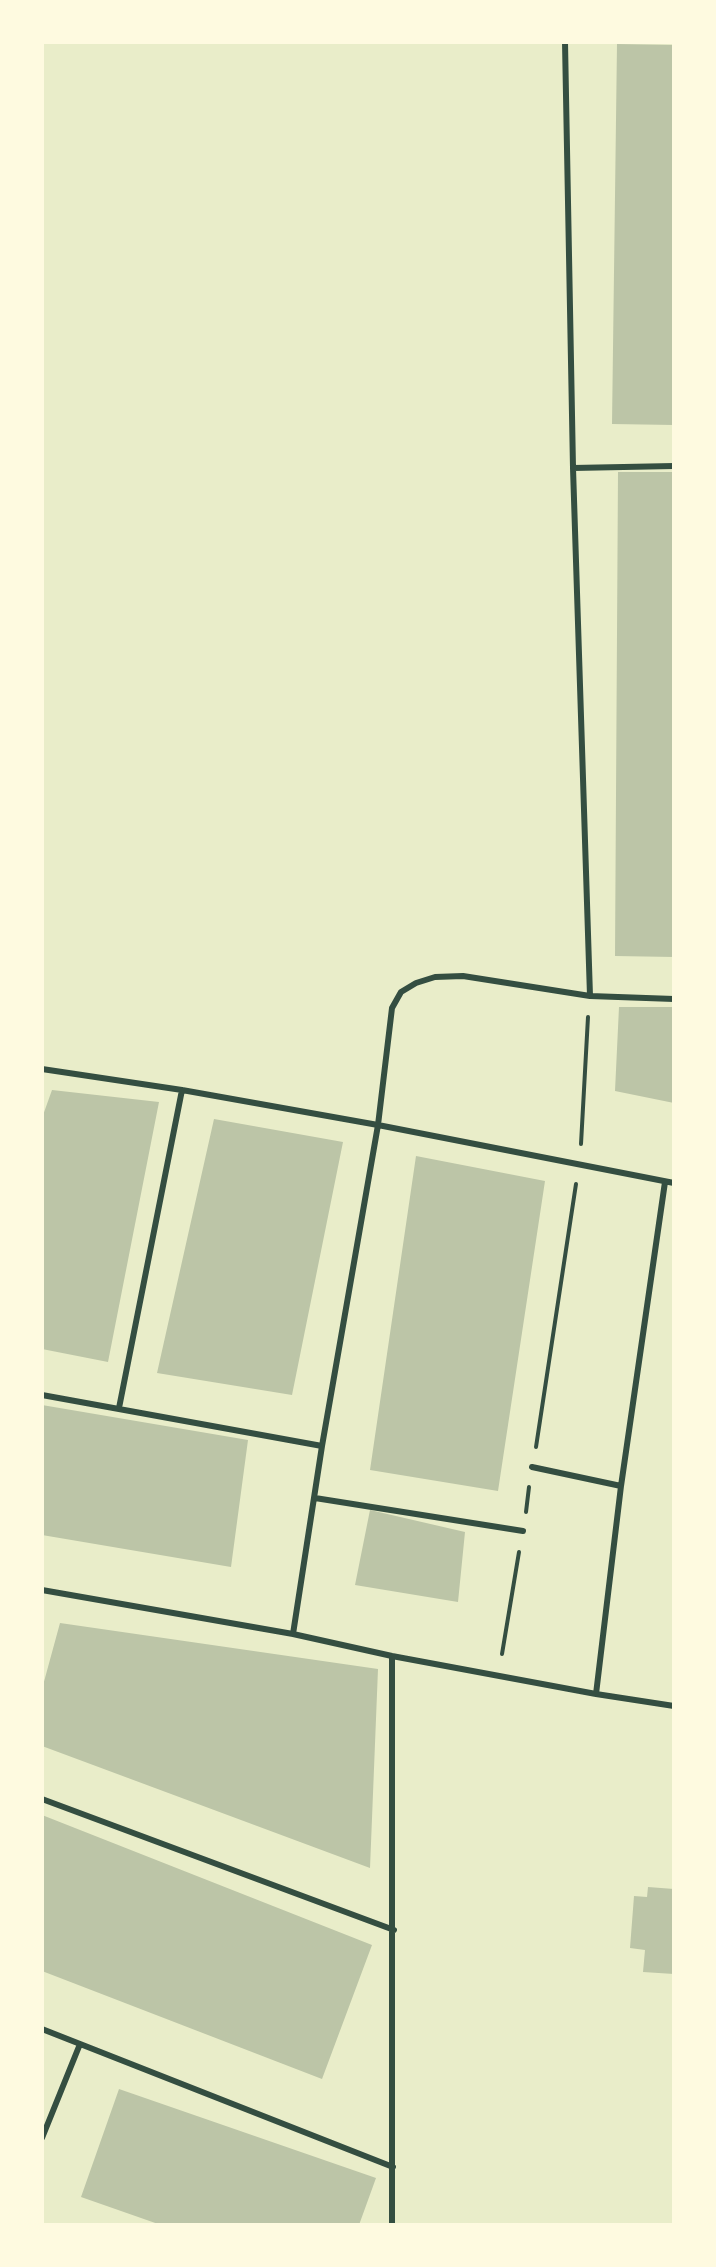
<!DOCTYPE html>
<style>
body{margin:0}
#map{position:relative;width:716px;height:2267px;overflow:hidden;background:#e9edc9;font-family:"DejaVu Sans",sans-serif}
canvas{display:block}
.frame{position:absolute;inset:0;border:44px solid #fefae0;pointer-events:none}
</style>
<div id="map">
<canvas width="716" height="2267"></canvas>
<div class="frame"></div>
</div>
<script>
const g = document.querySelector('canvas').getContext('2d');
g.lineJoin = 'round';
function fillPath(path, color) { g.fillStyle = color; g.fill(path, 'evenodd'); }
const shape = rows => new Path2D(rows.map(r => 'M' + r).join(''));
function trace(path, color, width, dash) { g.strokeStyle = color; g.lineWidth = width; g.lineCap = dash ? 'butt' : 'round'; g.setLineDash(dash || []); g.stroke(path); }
const building = shape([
 [617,44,674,45,674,425,612,424],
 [618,472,674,472,674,957,615,956],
 [619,1007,674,1007,674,1103,615,1091],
 [52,1090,159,1102,108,1362,42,1349,42,1118],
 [214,1119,343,1142,292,1395,157,1373],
 [416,1156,545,1181,498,1491,370,1470],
 [42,1405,248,1440,231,1567,42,1535],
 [370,1510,465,1532,458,1602,355,1585],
 [60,1623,378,1669,370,1868,42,1746,42,1689],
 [42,1815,372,1945,322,2079,42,1971],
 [648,1887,674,1889,674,1974,643,1972,645,1950,630,1948,634,1896,647,1897],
 [119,2089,376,2178,359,2225,161,2225,81,2197]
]);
const path = shape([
 [581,1144,588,1017],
 [536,1447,576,1184],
 [526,1512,529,1487],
 [502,1654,519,1552]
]);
const minor = shape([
 [565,42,573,468,590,996],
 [573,468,674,466],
 [42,1069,182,1090,378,1125,674,1183],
 [42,1395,322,1446],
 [119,1408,182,1090],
 [532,1467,621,1486],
 [315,1498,523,1531],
 [42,1590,293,1634,392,1656,596,1694,674,1706],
 [293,1634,322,1446,378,1125,392,1008,401,992,416,983,435,977,463,976,590,996,674,999],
 [596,1694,621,1486,665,1182],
 [42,1799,394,1930],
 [42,2029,393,2167],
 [42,2138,80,2044],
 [392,2225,392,1656]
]);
fillPath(building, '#bcc5a7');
trace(path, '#344e41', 4);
trace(minor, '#344e41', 6);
</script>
